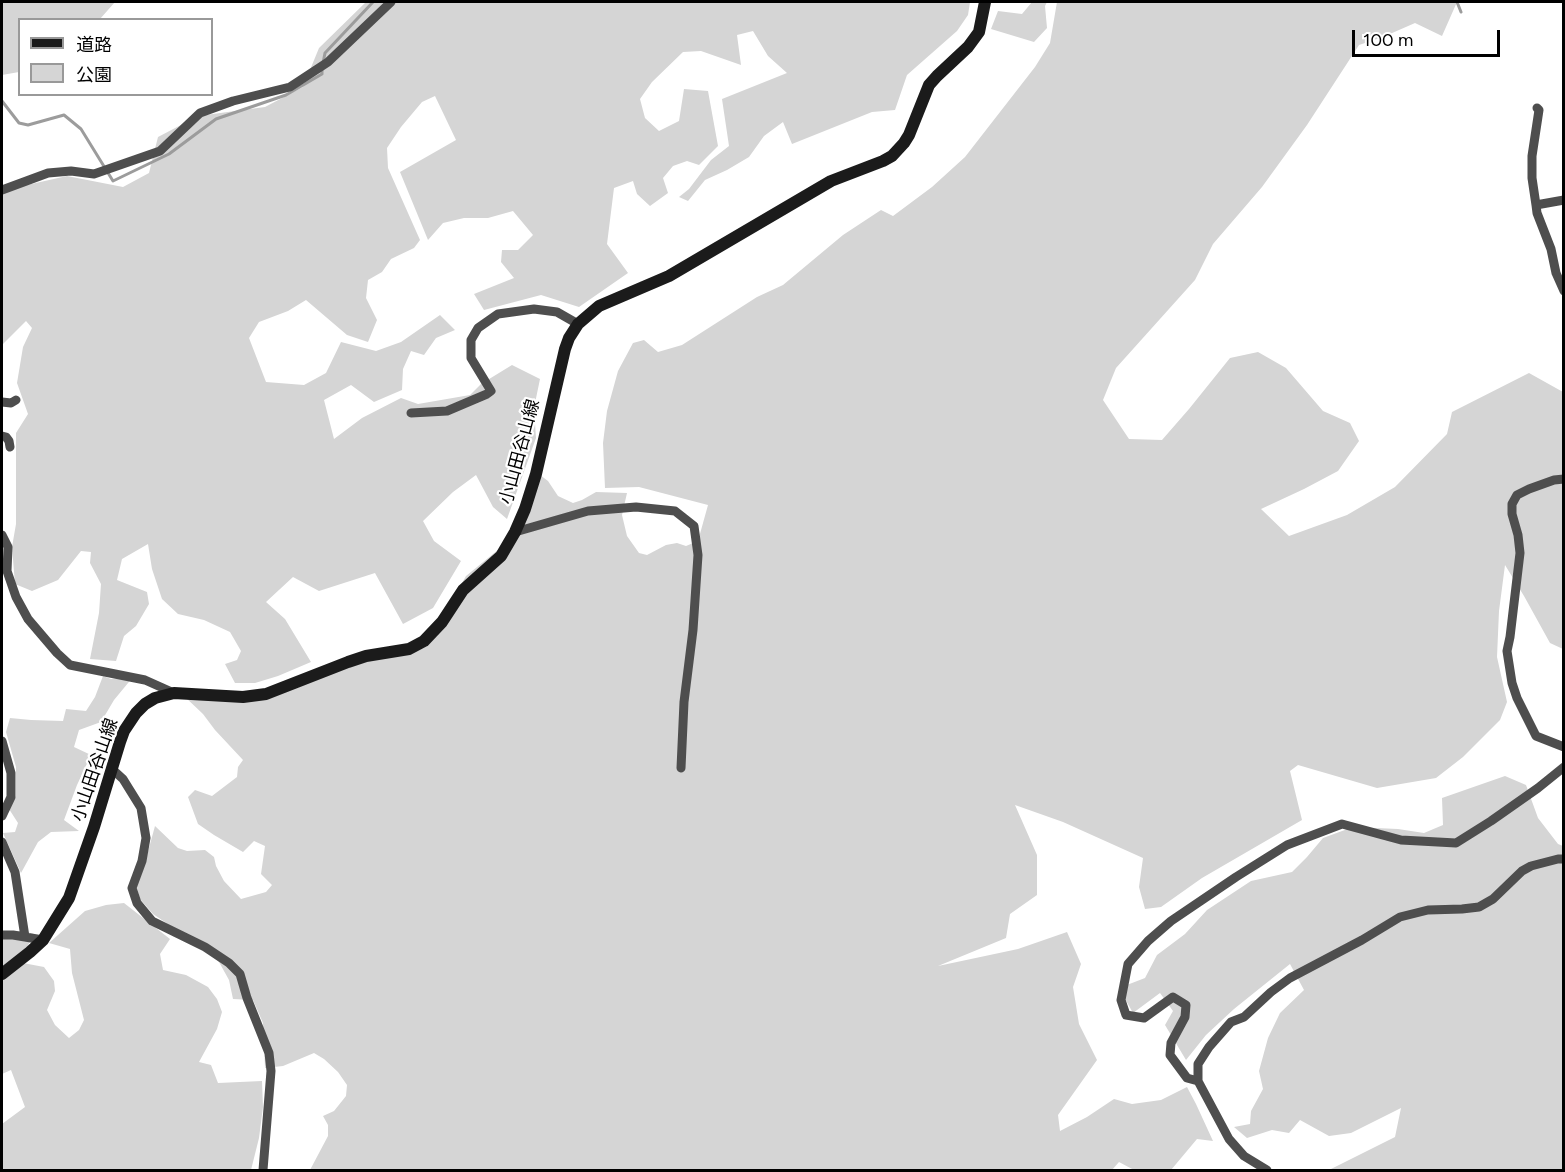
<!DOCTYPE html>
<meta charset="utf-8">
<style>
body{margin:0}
#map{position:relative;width:1565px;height:1172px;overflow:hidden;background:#fff;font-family:Figtree,"Noto Sans JP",sans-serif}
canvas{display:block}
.frame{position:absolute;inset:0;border:3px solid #000;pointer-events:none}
.legend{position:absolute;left:18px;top:18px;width:195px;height:78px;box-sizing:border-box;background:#fff;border:2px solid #999;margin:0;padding:8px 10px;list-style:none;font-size:18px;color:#000}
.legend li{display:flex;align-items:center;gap:12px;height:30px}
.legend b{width:30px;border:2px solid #999}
.scale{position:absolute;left:1352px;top:30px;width:148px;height:27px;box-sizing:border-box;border:3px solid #000;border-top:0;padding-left:8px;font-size:18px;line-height:21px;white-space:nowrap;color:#000;-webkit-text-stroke:4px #fff;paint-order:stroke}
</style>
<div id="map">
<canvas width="1565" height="1172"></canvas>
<div class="frame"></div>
<ul class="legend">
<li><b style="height:8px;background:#1b1b1b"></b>道路</li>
<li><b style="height:16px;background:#d5d5d5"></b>公園</li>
</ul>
<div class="scale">100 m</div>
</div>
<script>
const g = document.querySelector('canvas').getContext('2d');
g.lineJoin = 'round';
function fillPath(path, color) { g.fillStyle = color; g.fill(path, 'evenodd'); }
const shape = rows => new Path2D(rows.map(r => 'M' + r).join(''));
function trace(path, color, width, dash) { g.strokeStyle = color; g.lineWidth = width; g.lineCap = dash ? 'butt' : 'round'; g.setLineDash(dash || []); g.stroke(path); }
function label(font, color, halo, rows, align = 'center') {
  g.font = font + ' Figtree,"Noto Sans JP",sans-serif'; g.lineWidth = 4.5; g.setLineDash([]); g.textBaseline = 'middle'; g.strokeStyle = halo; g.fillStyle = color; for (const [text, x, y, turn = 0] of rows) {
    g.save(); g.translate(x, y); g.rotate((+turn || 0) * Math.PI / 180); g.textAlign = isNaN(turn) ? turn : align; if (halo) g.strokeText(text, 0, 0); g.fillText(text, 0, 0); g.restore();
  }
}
const green = shape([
 [2,2,115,2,100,19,20,20,19,72,2,75],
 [366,2,970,2,968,15,957,31,907,75,895,110,872,112,792,144,783,122,764,136,749,157,727,170,705,180,688,201,679,197,689,189,711,160,729,146,722,99,787,73,768,56,753,31,737,35,741,65,701,51,683,52,652,82,640,99,645,118,659,131,679,121,684,89,708,91,718,146,699,165,687,161,673,166,663,178,668,193,650,206,637,194,633,181,614,188,607,244,628,273,579,307,541,295,484,310,474,294,514,278,501,262,502,250,518,250,533,235,513,211,488,218,464,218,443,223,428,240,400,172,456,140,435,96,422,102,401,127,387,148,388,168,420,240,414,248,391,259,382,272,368,280,366,298,377,320,368,342,347,335,306,300,288,311,259,322,249,338,266,382,304,385,326,373,341,342,376,351,401,342,440,315,455,330,436,338,424,355,411,351,403,369,402,390,374,402,351,385,324,400,334,439,362,418,401,398,418,404,470,395,481,384,512,365,540,379,534,408,536,438,507,519,493,507,476,475,453,492,423,521,434,541,461,561,433,608,403,624,375,573,319,591,293,577,266,602,285,619,311,662,278,676,255,683,235,683,225,664,237,660,241,651,230,632,204,620,178,614,162,599,152,569,148,544,122,559,117,580,147,592,149,604,136,626,124,636,116,661,90,659,99,613,101,584,90,563,91,552,81,551,58,580,32,591,15,584,12,547,16,524,16,433,28,414,17,383,23,347,32,328,26,321,2,345,2,188,27,185,67,176,123,187,149,173,158,137,198,116,265,107,303,87,319,48],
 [1032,2,1047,2,1045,6,1047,28,1034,42,991,29,998,11,1022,14],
 [1057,2,1457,2,1442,36,1415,23,1383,37,1359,45,1307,125,1262,187,1213,244,1195,280,1116,368,1103,400,1129,439,1162,440,1189,409,1230,358,1258,352,1286,368,1323,411,1350,423,1359,441,1338,471,1304,489,1261,509,1289,536,1347,515,1395,487,1447,434,1452,412,1529,373,1563,392,1563,649,1550,643,1524,596,1505,565,1499,611,1497,657,1507,702,1500,720,1463,757,1436,778,1377,788,1298,765,1290,771,1302,820,1202,878,1161,907,1145,909,1139,887,1143,858,1063,822,1015,805,1037,855,1037,895,1010,914,1006,938,938,966,1018,949,1067,932,1081,964,1073,987,1079,1024,1097,1060,1058,1115,1060,1131,1087,1117,1114,1099,1132,1104,1161,1100,1187,1087,1196,1104,1213,1141,1197,1139,1171,1170,1134,1170,1119,1162,1112,1170,310,1170,328,1136,328,1125,323,1116,334,1111,346,1096,347,1085,338,1072,324,1059,314,1053,283,1066,265,1068,263,1023,253,1000,233,999,229,980,219,962,187,937,153,914,140,899,136,885,144,866,155,826,178,848,187,851,205,850,214,857,216,866,224,881,241,899,266,892,272,885,261,874,265,846,254,841,243,852,214,835,198,824,188,797,195,790,212,796,237,777,238,767,243,760,215,730,203,714,184,696,261,691,427,645,466,576,504,545,540,475,548,481,558,496,573,503,582,500,596,492,627,493,622,515,627,536,639,553,647,555,666,545,677,543,686,546,698,541,708,505,639,487,605,488,603,443,607,411,618,371,633,343,644,340,658,352,682,345,757,297,783,285,843,235,881,210,893,216,932,187,965,157,1035,67,1050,43],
 [103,676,111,679,133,677,114,700,101,722,79,730,74,747,91,755,77,785,64,820,79,831,51,832,38,842,21,873,3,833,15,832,18,823,9,809,16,796,16,767,6,732,10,718,31,720,63,721,66,709,86,711,95,697],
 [1505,776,1526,785,1538,818,1558,844,1563,846,1563,1170,1329,1170,1395,1137,1401,1108,1351,1133,1329,1136,1300,1120,1289,1133,1272,1130,1247,1138,1234,1127,1250,1124,1251,1111,1263,1089,1259,1071,1268,1038,1280,1013,1304,990,1290,964,1234,1009,1206,1035,1186,1060,1165,1025,1173,1011,1160,993,1133,1013,1119,988,1145,978,1157,955,1185,934,1207,910,1251,881,1292,872,1307,857,1323,838,1353,827,1398,829,1424,833,1443,825,1442,798],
 [124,903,170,939,160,954,163,970,186,975,208,987,217,999,222,1012,217,1029,199,1062,211,1065,218,1083,262,1081,263,1107,259,1138,251,1170,2,1170,2,1124,25,1107,11,1070,2,1074,2,931,23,931,34,934,26,949,23,963,44,967,54,981,55,991,47,1010,55,1025,69,1038,79,1030,84,1020,72,973,70,949,49,943,85,911,106,905]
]);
const stream = shape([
 [1457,2,1461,12],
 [323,63,325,53,373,2],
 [2,101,19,123,28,125,64,115,81,129,113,181,169,154,216,119,286,95,322,74,322,70]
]);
const minor = shape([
 [1537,108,1539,110,1532,156,1532,178,1536,205,1537,213,1551,249,1556,273,1564,291],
 [2,190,48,173,71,171,94,174,160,151,200,113,233,101,290,87,328,62,391,2],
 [1536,205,1564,200],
 [2,402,11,403,16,400],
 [411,413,447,411,487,394,491,391,471,358,471,340,478,328,498,314,534,309,557,312,578,324],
 [2,436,6,437,9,441,10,447],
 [1564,479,1554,480,1529,489,1517,495,1512,504,1512,514,1518,535,1520,553,1510,637,1507,651,1512,683,1517,698,1536,736,1564,747],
 [515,532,588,511,636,507,675,511,694,526,698,555,693,630,684,702,681,768],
 [2,535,8,547,7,571,16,597,28,619,57,653,70,665,145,680,174,693],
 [2,741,11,773,11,797,2,816],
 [112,769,123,779,141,808,146,838,142,861,132,888,137,903,152,921,205,947,229,963,240,974,247,998,269,1053,271,1071,263,1170],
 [2,842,15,872,25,937],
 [2,935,13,935,43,940],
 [1198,1081,1187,1078,1170,1055,1171,1043,1185,1017,1186,1005,1173,997,1144,1018,1126,1015,1121,1000,1128,964,1148,941,1171,921,1236,877,1287,845,1342,824,1401,840,1456,843,1491,821,1538,788,1564,767],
 [1267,1170,1244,1156,1229,1139,1198,1081,1198,1064,1209,1047,1231,1022,1244,1017,1271,992,1290,978,1362,940,1400,917,1428,910,1462,909,1479,907,1493,899,1522,871,1531,866,1558,859,1564,859]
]);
const secondary = shape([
 [2,974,30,952,43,940,69,898,94,827,120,742,124,731,136,713,145,704,155,698,174,693,243,697,266,694,348,662,366,656,409,649,424,641,442,622,463,590,501,556,515,532,525,509,536,474,565,349,569,338,578,324,599,306,669,276,831,181,883,161,892,156,904,143,909,135,929,85,937,76,968,47,979,32,985,2]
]);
const streetNames = [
 ["小山田谷山線",520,452,-75],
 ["小山田谷山線",95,770,-71]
];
fillPath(green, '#d5d5d5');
trace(stream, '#9c9c9c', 3);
trace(minor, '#4e4e4e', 9);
trace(secondary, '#1b1b1b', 12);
label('18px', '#000', '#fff', streetNames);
</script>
